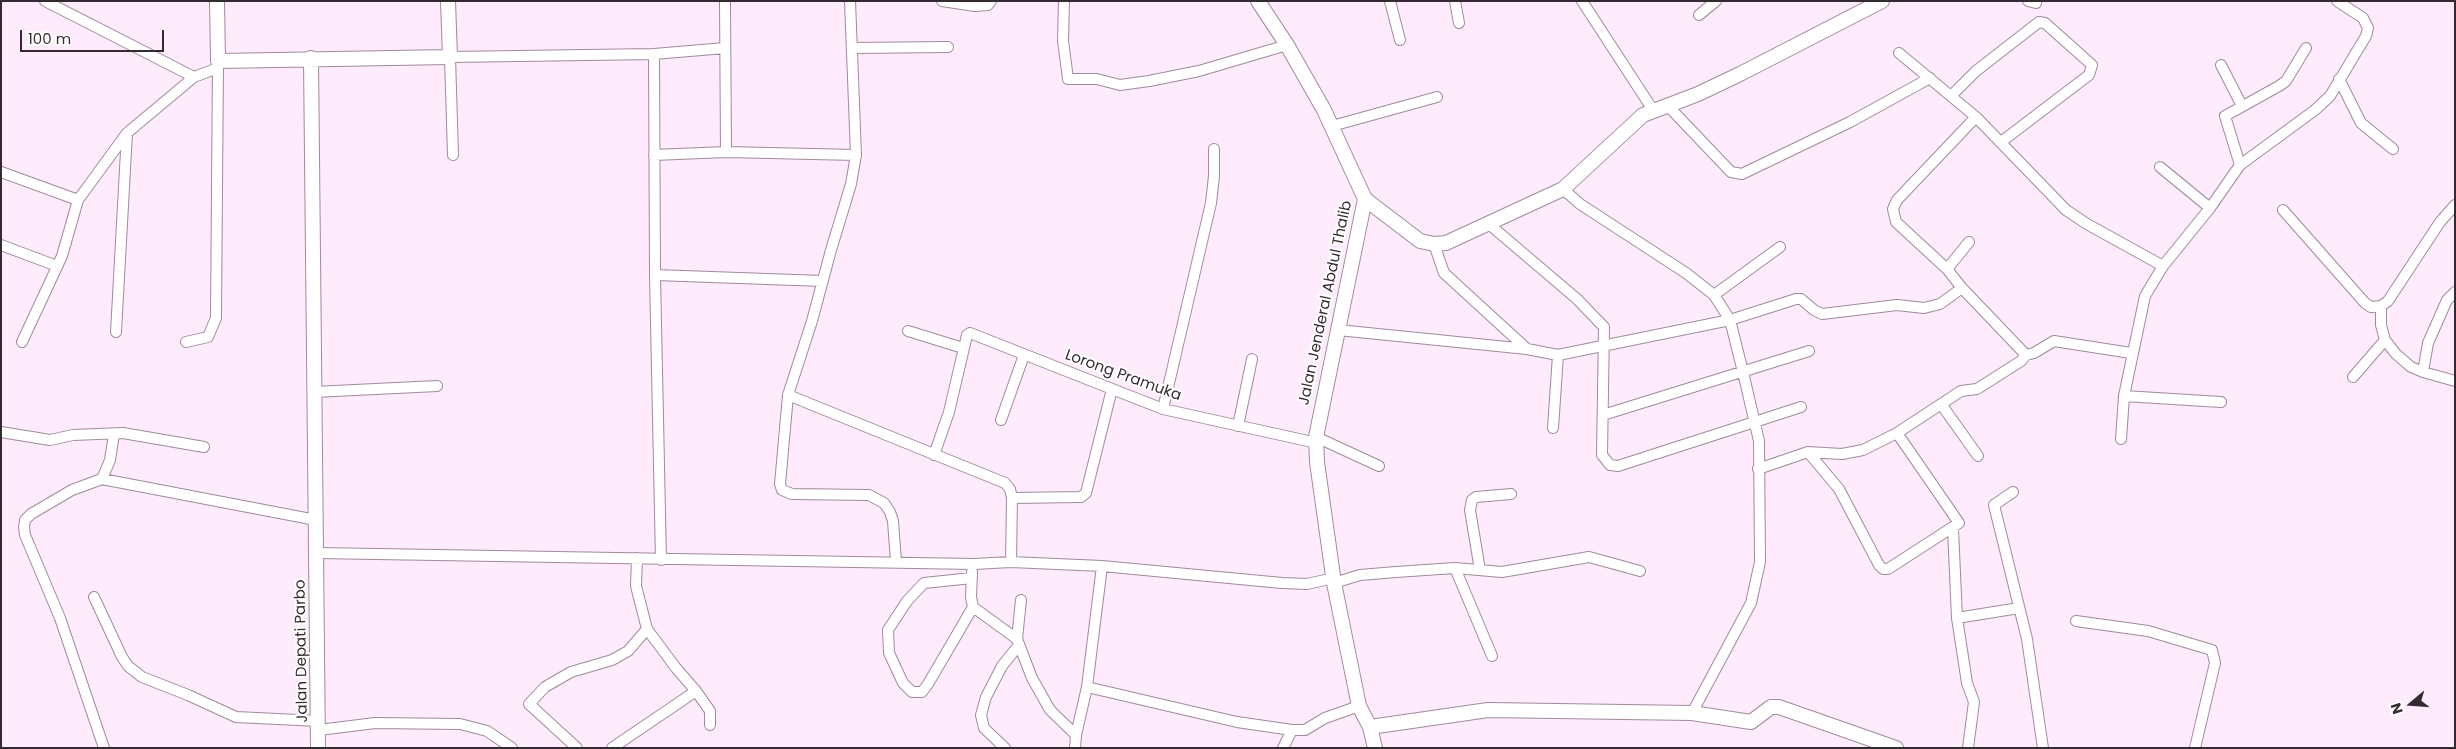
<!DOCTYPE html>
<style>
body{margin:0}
#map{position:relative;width:2456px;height:749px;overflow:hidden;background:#feebfc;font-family:Poppins,sans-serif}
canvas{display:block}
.frame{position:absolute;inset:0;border:2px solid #342b32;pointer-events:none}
.north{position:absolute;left:2386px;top:679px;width:50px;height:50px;-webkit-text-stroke:4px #fff;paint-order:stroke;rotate:252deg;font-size:14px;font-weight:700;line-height:20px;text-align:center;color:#342b32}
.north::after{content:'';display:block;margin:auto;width:18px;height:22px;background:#342b32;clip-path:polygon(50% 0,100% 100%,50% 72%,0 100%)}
.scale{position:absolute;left:20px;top:30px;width:144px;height:22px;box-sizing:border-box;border:2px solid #342b32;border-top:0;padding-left:6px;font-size:15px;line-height:18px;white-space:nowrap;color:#342b32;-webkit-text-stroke:4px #fff;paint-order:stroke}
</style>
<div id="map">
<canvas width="2456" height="749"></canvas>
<div class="frame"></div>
<div class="north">N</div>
<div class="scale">100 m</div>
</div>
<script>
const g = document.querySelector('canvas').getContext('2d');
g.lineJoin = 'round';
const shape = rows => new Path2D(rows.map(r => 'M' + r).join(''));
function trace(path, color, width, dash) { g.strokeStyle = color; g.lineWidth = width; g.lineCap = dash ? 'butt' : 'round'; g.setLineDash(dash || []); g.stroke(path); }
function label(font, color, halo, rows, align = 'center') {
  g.font = font + ' Poppins,sans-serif'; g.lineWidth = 4; g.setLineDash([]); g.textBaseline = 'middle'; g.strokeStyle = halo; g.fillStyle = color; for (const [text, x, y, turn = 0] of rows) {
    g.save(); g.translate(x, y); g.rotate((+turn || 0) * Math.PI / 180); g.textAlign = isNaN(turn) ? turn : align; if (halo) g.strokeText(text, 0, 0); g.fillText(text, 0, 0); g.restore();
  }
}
const street = shape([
 [45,1,194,77],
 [725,1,726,152],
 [850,1,856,155,851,184,831,250,812,321,788,395,780,484,782,490,792,494,869,495,884,503,890,512,893,521,896,562],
 [942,1,975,6,988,5,991,1],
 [1064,1,1063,41,1068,79,1097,79,1120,85,1149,81,1199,71,1287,45],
 [1390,1,1400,40],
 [1455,1,1459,23],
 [1582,1,1653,110],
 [2028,1,2036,3],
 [1699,15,1716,1],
 [853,48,948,47],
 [1899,53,1976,117,2066,210,2087,224,2163,266],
 [654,54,725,48],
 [2221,65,2242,106],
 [2339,79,2361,123,2393,149],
 [1951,96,1976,71,2039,22,2045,23,2092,65,2089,75,2001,142],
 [1668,106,1731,172,1742,174,1850,122,1930,78],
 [1976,117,1897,200,1893,209,1896,222,1947,269,1962,288,2026,355,2034,353,2054,341,2131,353],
 [1332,126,1437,97],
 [453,155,450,57,654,54,655,275,661,560],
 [654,155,726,152,856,155],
 [2240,165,2225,116,2279,86,2286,81,2306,48],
 [2160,167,2210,208],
 [1,172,78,200,127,133,194,77,218,68],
 [1563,189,1580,204,1686,273,1714,295,1730,320,1743,372,1759,441,1760,562,1751,603,1692,713],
 [2283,210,2365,303,2371,307,2381,306,2388,301,2440,222,2455,205],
 [1490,225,1577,299,1604,327,1602,455,1610,465,1618,466,1801,407],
 [1434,244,1444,273,1527,349,1558,355,1730,320,1796,299,1801,299,1814,310,1822,314,1897,305,1924,308,1940,304,1962,288],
 [1,245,57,266],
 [1947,269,1969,242],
 [655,275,823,281],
 [1714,295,1780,247],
 [2381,306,2381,325,2385,340,2396,354,2411,367,2423,372,2455,381],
 [1338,330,1527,349],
 [908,331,963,348],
 [116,332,127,133],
 [22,342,62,256,78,200],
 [186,342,208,337,216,318,218,61],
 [2423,372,2428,343,2447,300,2455,292],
 [2353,377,2385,340],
 [314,392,437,386],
 [788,395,1005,483,1010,489,1012,498,1011,562],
 [2124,396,2221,402],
 [1941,404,1978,456],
 [1163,409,1211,203,1214,176,1214,149],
 [1603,415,1809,351],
 [1001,420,1024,355],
 [1238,426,1252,359],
 [1553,428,1558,355],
 [1,432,50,440,73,435,123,433,204,447],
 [1316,437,1379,466],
 [2121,439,2124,396,2145,296,2163,266,2210,208,2240,165,2315,110,2330,96,2366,36,2368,28,2363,18,2337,1],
 [1808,452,1839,489,1879,565,1883,569,1888,569,1959,523,1897,433],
 [934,455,949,412,967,335,970,333,1163,409,1317,443],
 [1758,469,1808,452,1842,454,1863,450,1897,433,1961,391,1977,389,2021,361,2026,355],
 [102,479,316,520],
 [2013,492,1994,505,2027,639,2043,748],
 [1012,498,1081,497,1086,493,1112,389],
 [1953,529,1957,618,1967,683,1974,702,1968,748],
 [317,553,974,564,1011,562,1102,566,1282,583,1307,584,1334,578],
 [1455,568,1492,656],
 [1480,570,1470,510,1472,500,1476,497,1511,494],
 [972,572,971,597,973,607,1017,639,1032,678,1050,710,1076,735,1075,748],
 [972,578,924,583,907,601,888,630,889,653,903,683,912,692,922,692,928,684,973,607],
 [1334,583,1360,575,1396,572,1455,568,1502,572,1589,557,1640,571],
 [94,597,122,657,128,666,142,677,188,695,236,717,319,721],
 [1957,618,2019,608],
 [2076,621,2148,631,2212,650,2215,663,2195,748],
 [1017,639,1021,600],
 [1087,687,1237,722,1292,730,1305,730,1325,718,1359,706],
 [696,691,710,711,710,725],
 [319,730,375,723,460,724,487,731,512,748],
 [1076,735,1087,687,1102,566],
 [104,748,60,618,25,535,24,527,25,520,31,514,72,490,102,479,110,460,114,434],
 [577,748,529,704,545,687,571,672,612,660,628,651,647,629],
 [612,748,696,691,676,668,647,629,636,586,637,558],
 [1005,748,984,728,981,715,986,697,1002,666,1019,645],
 [1283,748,1292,730]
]);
const secondary = shape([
 [217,1,218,61,450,57,448,1],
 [1258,1,1287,45,1324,110,1365,199,1316,437,1317,462,1334,583,1359,706,1370,727,1375,748],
 [311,58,318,748],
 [1365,199,1420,241,1434,244,1446,243,1563,189,1643,115,1698,94,1740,74,1882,1],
 [1370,727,1488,710,1692,713,1751,722,1771,707,1779,707,1896,748]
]);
const streetNames = [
 ["Jalan Jenderal Abdul Thalib",1326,303,-78],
 ["Lorong Pramuka",1123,376,20],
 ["Jalan Depati Parbo",302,651,-91]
];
trace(street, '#a08a9d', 12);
trace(secondary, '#a08a9d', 16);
trace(street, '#fff', 10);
trace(secondary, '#fff', 14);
label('15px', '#342b32', '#fff', streetNames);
</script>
